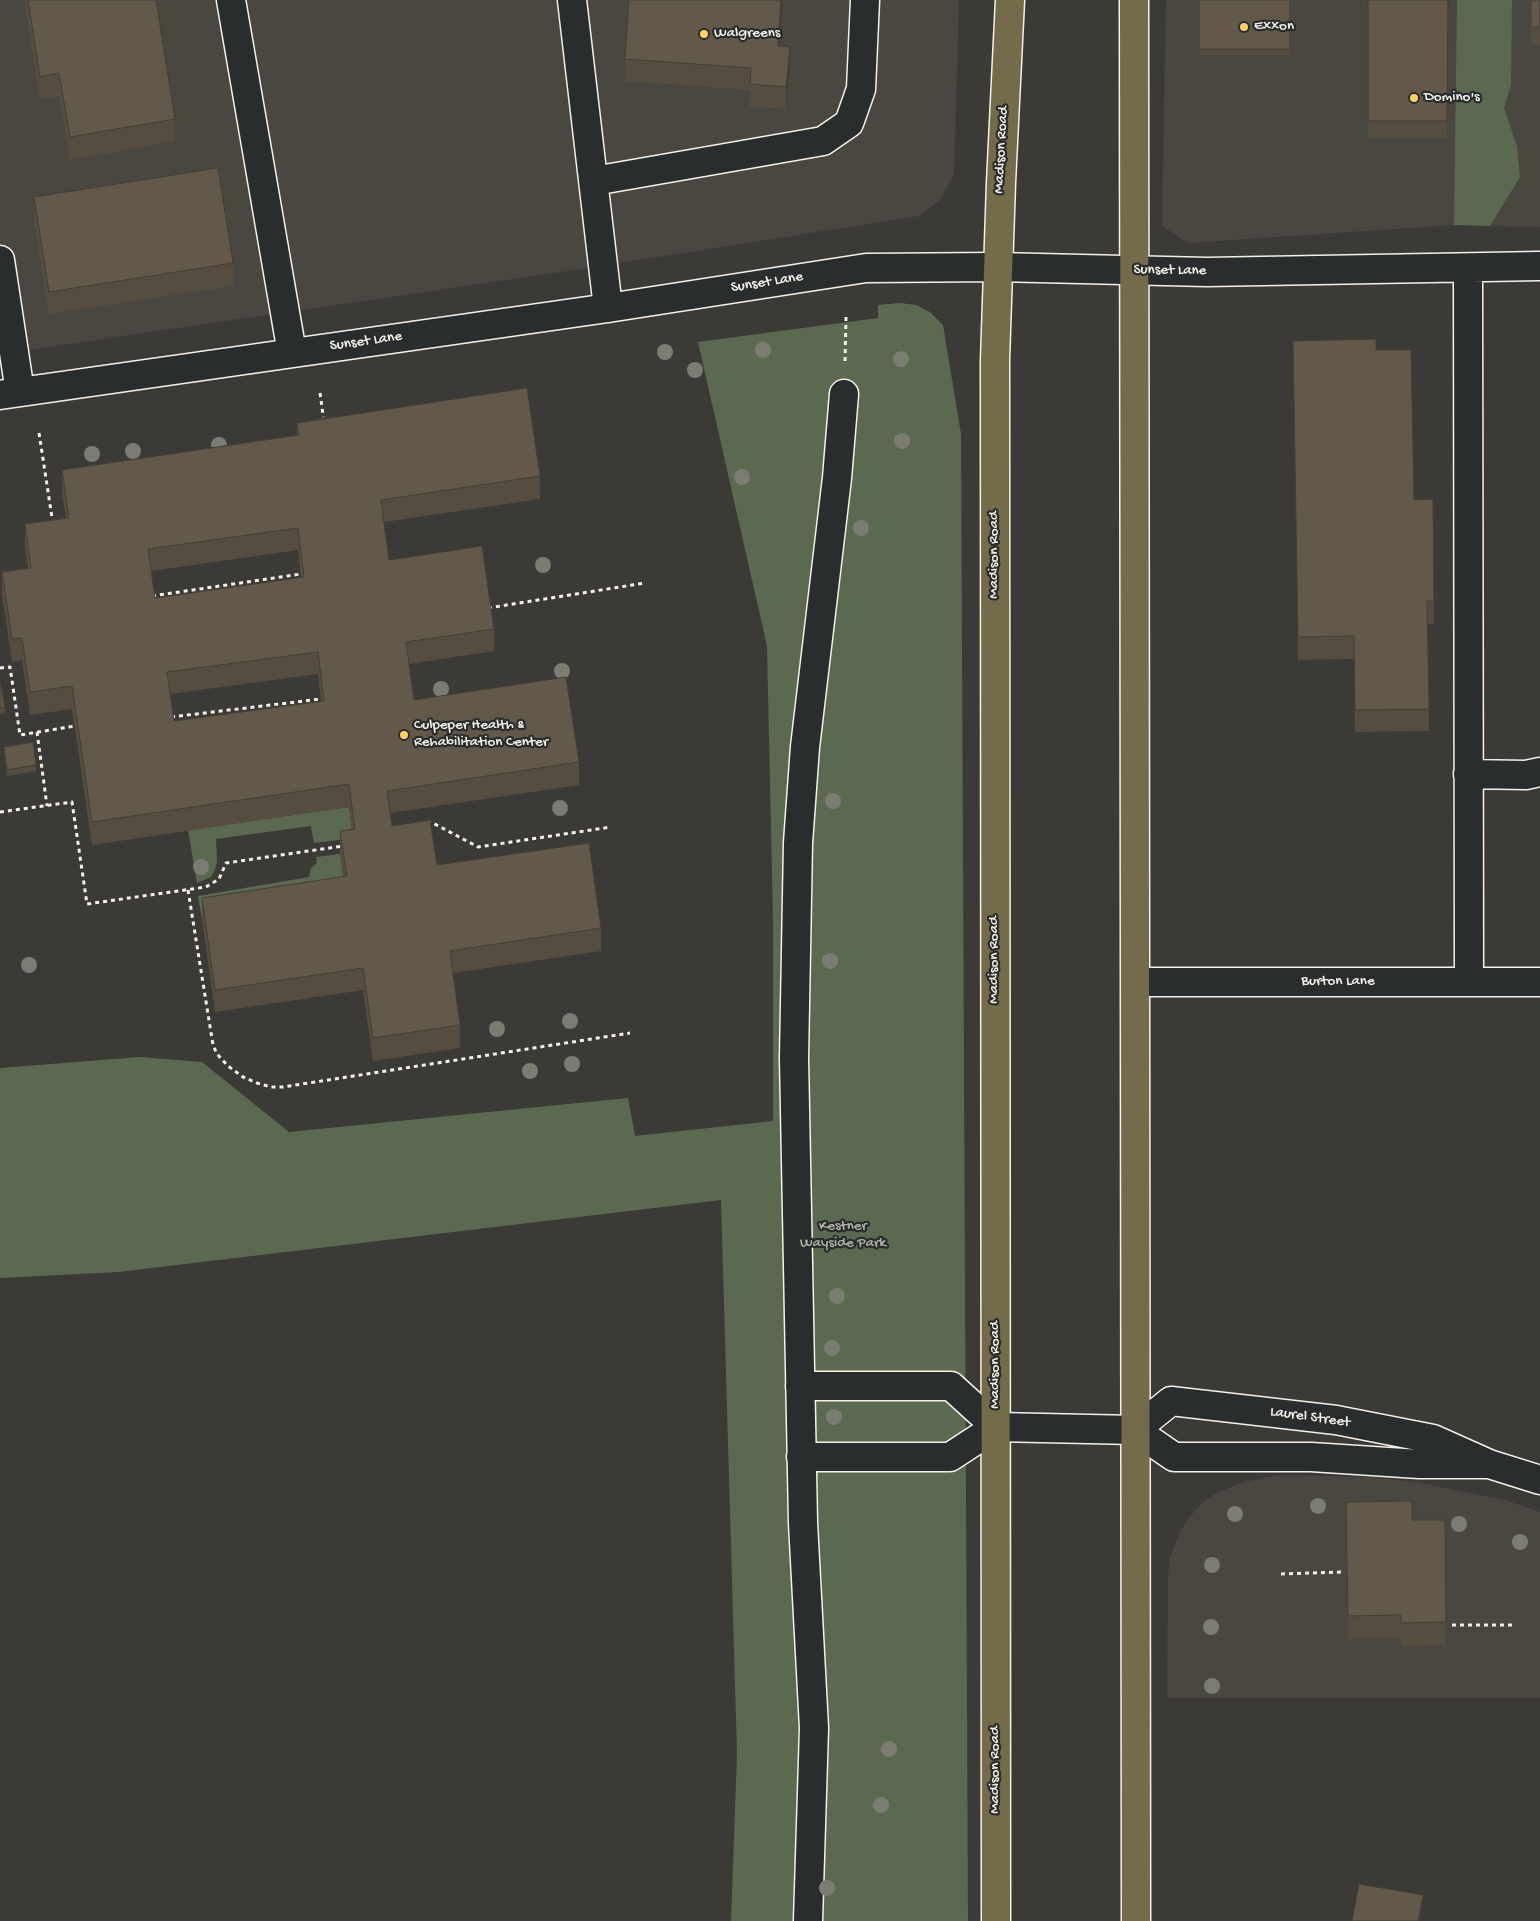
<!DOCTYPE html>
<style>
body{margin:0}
canvas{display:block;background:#3b3a37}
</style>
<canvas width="1540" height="1921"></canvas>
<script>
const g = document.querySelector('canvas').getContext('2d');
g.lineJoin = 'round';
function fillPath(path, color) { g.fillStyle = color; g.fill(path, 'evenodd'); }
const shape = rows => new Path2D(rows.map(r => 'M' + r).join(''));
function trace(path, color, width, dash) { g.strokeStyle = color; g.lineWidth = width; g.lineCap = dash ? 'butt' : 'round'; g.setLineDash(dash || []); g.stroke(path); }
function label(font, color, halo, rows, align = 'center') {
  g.font = font + ' "Gochi Hand",sans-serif'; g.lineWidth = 4.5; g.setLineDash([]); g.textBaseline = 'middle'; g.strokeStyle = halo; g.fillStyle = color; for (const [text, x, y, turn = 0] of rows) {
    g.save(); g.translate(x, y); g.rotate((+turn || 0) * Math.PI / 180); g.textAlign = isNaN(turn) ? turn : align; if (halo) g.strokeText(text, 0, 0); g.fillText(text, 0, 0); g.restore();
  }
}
const built = shape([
 [0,0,959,0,954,174,940,200,919,216,575,270,0,354],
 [1166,0,1540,0,1540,227,1454,225,1188,243,1162,226],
 [1280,1475,1369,1477,1416,1482,1505,1500,1540,1512,1540,1698,1167,1698,1168,1575,1170,1558,1177,1538,1186,1521,1204,1501,1218,1492,1244,1482]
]);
const green = shape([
 [1457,0,1512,0,1511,85,1504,108,1517,146,1520,177,1490,226,1454,225],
 [900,303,916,305,930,312,943,325,961,434,968,1921,731,1921,737,1754,721,1200,118,1272,0,1278,0,1068,140,1057,202,1062,289,1132,628,1098,635,1136,773,1121,773,920,767,646,698,342,878,318,878,305],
 [349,807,353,838,314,843,311,826,216,839,217,861,215,870,211,877,197,883,188,830],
 [340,854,347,899,202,920,198,896,309,877,311,868,317,863,316,857]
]);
const path = shape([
 [845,361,846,317],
 [320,393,324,422],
 [39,433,53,524],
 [152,596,301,574],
 [488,608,645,583],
 [0,668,10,667,20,735,75,726],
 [171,717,321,699],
 [37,732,47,806],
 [0,812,72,802,87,904,206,887,219,879,226,863,343,846],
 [427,822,431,822,478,847,611,827],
 [188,890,213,1045,217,1054,228,1066,243,1077,257,1083,271,1087,283,1087,630,1033],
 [1281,1574,1342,1572],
 [1452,1625,1515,1625]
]);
const minor = shape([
 [231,0,292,353],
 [572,0,608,308],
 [594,181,823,141,849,123,861,89,865,0],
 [0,260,20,392],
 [1468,268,1469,982],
 [0,395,608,308,866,268,997,267,1207,272,1540,266],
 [1468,774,1526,775,1540,772],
 [1137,982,1540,982],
 [800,1386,951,1386,996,1427],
 [996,1427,1135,1430,1174,1457,1311,1457,1419,1464,1489,1464],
 [1135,1430,1171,1401,1336,1420,1433,1439,1489,1464,1540,1480],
 [801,1457,950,1457,996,1427],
 [808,1921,814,1728,803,1523,794,1058,798,843,805,747,837,478,844,394]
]);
const major = shape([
 [1134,0,1136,1921],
 [996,1921,995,360,1001,183,1010,0]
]);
const trees = [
 [763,350],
 [665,352],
 [901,359],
 [695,370],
 [902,441],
 [219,445],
 [133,451],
 [92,454],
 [742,477],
 [861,528],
 [543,565],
 [562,671],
 [441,689],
 [833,801],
 [560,808],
 [201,867],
 [830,961],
 [29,965],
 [570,1021],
 [497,1029],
 [572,1064],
 [530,1071],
 [837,1296],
 [832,1348],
 [834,1417],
 [1318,1506],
 [1235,1514],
 [1459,1524],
 [1520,1542],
 [1212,1565],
 [1211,1627],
 [1212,1686],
 [889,1749],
 [881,1805],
 [827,1888]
];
const wall = shape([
 [25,0,156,0,175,119,175,141,70,160,59,96,40,99,25,5],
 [629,0,783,0,780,46,790,69,786,109,750,107,750,90,625,81,625,59],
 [1199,0,1290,0,1290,55,1199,55],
 [1368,0,1448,0,1447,138,1368,138],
 [1530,0,1540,0,1540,45,1531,45],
 [34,197,233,263,233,286,49,314,34,219],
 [1293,341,1376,350,1414,500,1434,601,1434,624,1428,624,1429,731,1355,732,1354,659,1298,660],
 [334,417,540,476,540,499,384,522,389,560,494,629,494,651,409,664,414,700,579,762,579,785,390,813,392,826,437,865,601,928,601,951,453,973,460,1025,460,1048,373,1061,363,990,215,1012,202,920,202,898,343,877,340,854,340,831,352,829,349,807,92,845,72,709,30,715,22,660,12,662,2,595,2,572,28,568,25,547,25,524,66,518,62,493,62,470,297,435,297,423],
 [298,550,301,577,155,598,151,571],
 [318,674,321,701,174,721,170,694],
 [0,680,5,707,5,713,0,714],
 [4,747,36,765,36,771,7,776,4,753],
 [1412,1520,1445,1520,1446,1645,1401,1646,1401,1638,1348,1639,1346,1525]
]);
const shadedWall = shape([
 [781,0,783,0,778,68,778,46],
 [790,47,790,69,786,109,786,87],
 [1423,1895,1423,1907,1420,1921,1418,1921]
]);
const building = shape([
 [28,0,156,0,175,119,70,137,59,73,40,77,28,0],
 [629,0,781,0,778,46,790,47,786,87,750,84,751,68,625,59,629,0],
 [1199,0,1290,0,1290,49,1199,49,1199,0],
 [1368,0,1448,0,1447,121,1368,121,1368,0],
 [1531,0,1540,0,1540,27,1531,27,1531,0],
 [218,168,233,263,49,292,34,197,218,168],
 [1376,339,1376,350,1411,350,1414,500,1433,499,1434,601,1427,601,1429,709,1355,710,1354,636,1298,637,1293,341,1376,339],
 [527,388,540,476,381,500,389,560,482,546,494,629,406,642,414,700,566,677,579,762,387,791,392,826,430,820,437,865,589,843,601,928,450,951,460,1025,373,1038,363,968,215,990,202,898,347,876,340,831,355,829,349,784,92,822,72,686,30,692,22,638,12,639,2,572,31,568,25,524,69,518,62,470,299,435,297,423,527,388],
 [298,528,304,577,155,598,148,549,298,528],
 [318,652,324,701,174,721,167,672,318,652],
 [334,416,334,417,315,420,315,419,334,416],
 [0,680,5,707,0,708,0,680],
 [33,742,36,765,7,770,4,747,33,742],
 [1412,1501,1412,1520,1445,1520,1446,1622,1401,1623,1401,1615,1348,1616,1346,1502,1412,1501],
 [1359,1884,1423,1895,1418,1921,1352,1921,1359,1884]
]);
const markers = [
 [1244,27,5,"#ffd166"],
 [704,34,5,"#ffd166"],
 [1414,98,5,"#ffd166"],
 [404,735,5,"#ffd166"]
];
const poiNames = [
 ["Exxon",1254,27],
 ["Walgreens",714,34],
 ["Domino's",1424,98],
 ["Culpeper Health &",414,726],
 ["Rehabilitation Center",414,743]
];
const streetNames = [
 ["Madison Road",1002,150,-87],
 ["Sunset Lane",1170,271,1],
 ["Sunset Lane",767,283,-9],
 ["Sunset Lane",366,342,-8],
 ["Madison Road",995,555,-90],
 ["Madison Road",995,960,-90],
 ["Burton Lane",1338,982],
 ["Madison Road",996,1365,-90],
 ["Laurel Street",1310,1418,8],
 ["Madison Road",996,1770,-90]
];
const parkNames = [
 ["Kestner",843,1227],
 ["Wayside Park",843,1244]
];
fillPath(built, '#4a4640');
fillPath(green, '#5c6951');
trace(minor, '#f4f1e8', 31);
trace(major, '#f4f1e8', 31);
trace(path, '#f4f1e8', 3, [4, 4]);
trace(minor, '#2a2d2e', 28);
trace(major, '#746b4b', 28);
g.fillStyle = '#7b7d73';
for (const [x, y] of trees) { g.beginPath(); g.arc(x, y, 8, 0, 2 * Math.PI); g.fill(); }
fillPath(wall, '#554d40');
fillPath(shadedWall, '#453e34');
fillPath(building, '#63594b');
trace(building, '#453e34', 1);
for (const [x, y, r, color] of markers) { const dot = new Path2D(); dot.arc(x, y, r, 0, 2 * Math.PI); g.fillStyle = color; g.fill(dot); trace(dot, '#2a2d2e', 2); }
label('15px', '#f4f1e8', '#2a2d2e', poiNames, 'left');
label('15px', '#f4f1e8', '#2a2d2e', streetNames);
label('15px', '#b0b4a4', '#2a2d2e', parkNames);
</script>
